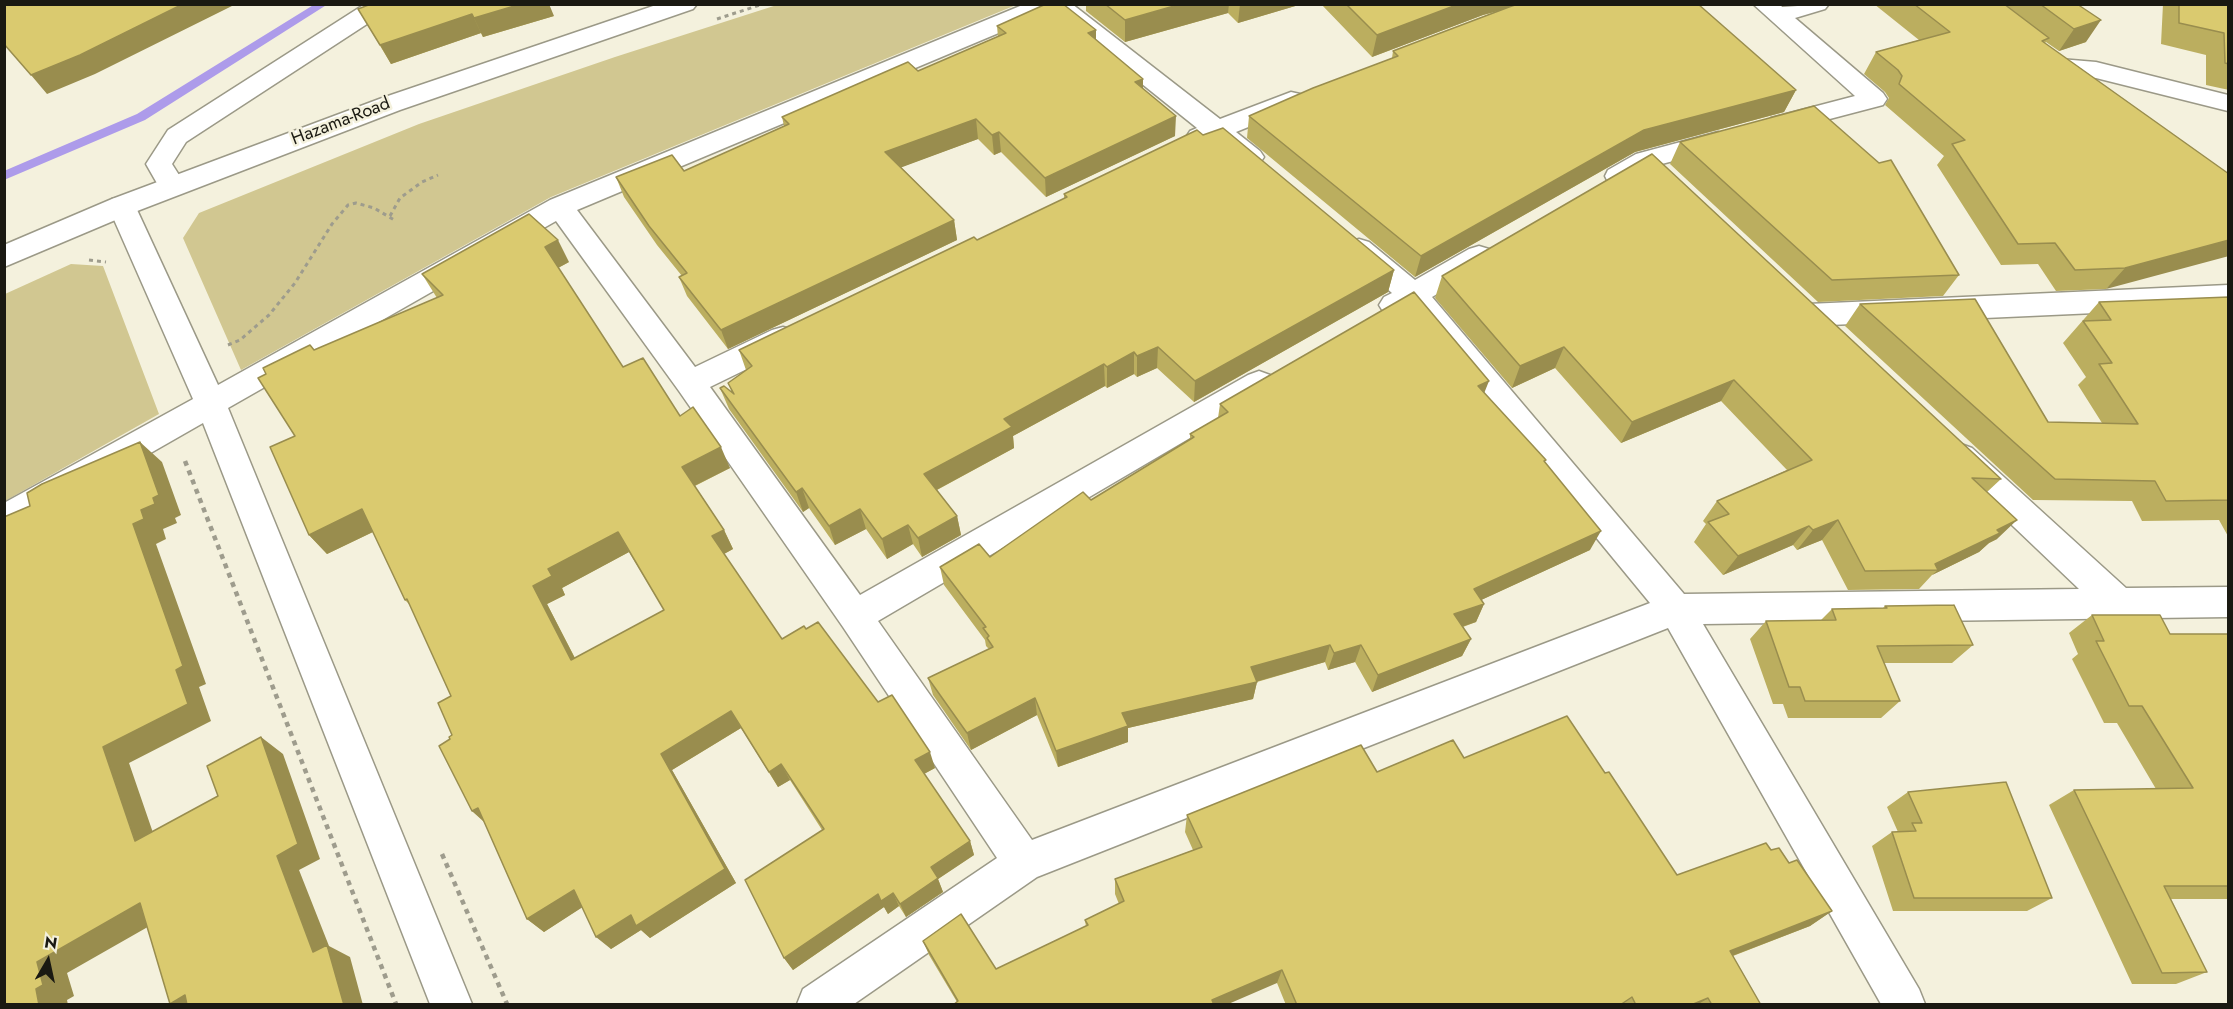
<!DOCTYPE html>
<style>
body{margin:0}
#map{position:relative;width:2233px;height:1009px;overflow:hidden;background:#f4f1dd;font-family:Jost,sans-serif}
canvas{display:block}
.frame{position:absolute;inset:0;border:6px solid #1a1912;pointer-events:none}
.north{position:absolute;left:18px;top:931px;width:60px;height:60px;-webkit-text-stroke:4px #f4f1dd;paint-order:stroke;rotate:9deg;font-size:16px;font-weight:700;line-height:24px;text-align:center;color:#1a1912}
.north::after{content:'';display:block;margin:auto;width:21px;height:27px;background:#1a1912;clip-path:polygon(50% 0,100% 100%,50% 72%,0 100%)}
</style>
<div id="map">
<canvas width="2233" height="1009"></canvas>
<div class="frame"></div>
<div class="north">N</div>
</div>
<script>
const g = document.querySelector('canvas').getContext('2d');
g.lineJoin = 'round';
function fillPath(path, color) { g.fillStyle = color; g.fill(path, 'evenodd'); }
const shape = rows => new Path2D(rows.map(r => 'M' + r).join(''));
function trace(path, color, width, dash) { g.strokeStyle = color; g.lineWidth = width; g.lineCap = dash ? 'butt' : 'round'; g.setLineDash(dash || []); g.stroke(path); }
function label(font, color, halo, rows, align = 'center') {
  g.font = font + ' Jost,sans-serif'; g.lineWidth = 5; g.setLineDash([]); g.textBaseline = 'middle'; g.strokeStyle = halo; g.fillStyle = color; for (const [text, x, y, turn = 0] of rows) {
    g.save(); g.translate(x, y); g.rotate((+turn || 0) * Math.PI / 180); g.textAlign = isNaN(turn) ? turn : align; if (halo) g.strokeText(text, 0, 0); g.fillText(text, 0, 0); g.restore();
  }
}
const green = shape([
 [780,4,1016,5,551,197,241,370,183,238,199,213,419,124,615,57],
 [71,264,103,266,159,414,5,501,5,294]
]);
const stream = shape([
 [315,4,328,4,145,120,4,180,4,171,137,114,315,4]
]);
const pathFar1 = shape([
 [717,19,763,4],
 [390,216,400,198,422,182,438,175],
 [89,260,106,262],
 [228,345,240,340,269,315,295,283,332,224,348,205,356,203,374,208,396,221]
]);
const path = shape([
 [185,461,396,1004],
 [442,854,507,1004]
]);
const street = shape([
 [365,4,394,4,390,9,186,142,172,164,186,186,182,192,172,195,162,192,146,164,168,130,365,4],
 [1025,4,1072,4,1220,119,1291,92,1300,94,1304,100,1300,106,1236,132,1260,151,1264,157,1260,163,1251,166,1242,163,1214,141,1199,146,1190,143,1186,137,1190,131,1197,128,1051,11,577,210,695,367,772,330,783,327,794,330,798,338,794,346,710,387,860,595,1248,375,1259,371,1270,375,1274,383,1270,391,878,621,1032,840,1650,603,1409,310,1394,316,1384,313,1379,305,1384,297,1392,293,1349,256,1345,249,1349,242,1359,239,1369,242,1415,280,1469,249,1479,246,1489,249,1493,256,1489,263,1432,297,1684,594,2079,589,1950,466,1945,457,1950,448,1961,444,1972,448,2126,588,2228,587,2228,617,1703,624,1919,989,1925,1004,1881,1004,1668,628,1037,877,854,1004,797,1004,803,989,997,858,843,627,679,391,556,221,228,408,472,1004,430,1004,203,423,16,530,4,534,4,503,193,399,108,206,112,199,122,197,132,199,218,385,550,200,1025,4],
 [1753,4,1780,4,1782,7,1829,4,1825,9,1795,18,1883,93,1887,99,1883,105,1780,132,1771,130,1767,124,1771,118,1855,96,1753,4],
 [2060,59,2096,62,2228,95,2228,111,2096,78,2051,72,2048,67,2051,62,2060,59],
 [1718,132,1727,135,1731,141,1727,147,1654,166,1628,182,1618,185,1608,182,1605,176,1608,170,1636,154,1718,132],
 [2228,285,2228,307,1808,326,1798,323,1793,315,1798,307,1808,304,2228,285]
]);
const secondary = shape([
 [659,4,697,4,693,9,400,110,132,213,4,267,4,245,112,199,382,98,659,4]
]);
const wall = shape([
 [1086,4,1302,4,1238,23,1228,13,1125,42,1086,11],
 [1321,4,1698,4,1796,90,1784,112,1635,152,1415,277,1247,138,1249,116,1392,58,1393,51,1498,11,1483,15,1372,57],
 [1874,4,2077,4,2086,42,2059,51,2046,42,2045,43,2229,174,2106,289,2056,291,2038,264,2001,265,1937,165,1944,156,1885,105,1889,98,1885,92,1864,74,1876,52,1919,40],
 [2163,4,2229,4,2229,90,2206,85,2206,55,2161,44],
 [358,9,554,16,483,37,481,33,391,64],
 [997,26,1096,30,1096,40,1143,79,1143,88,1175,136,1046,197,1001,152,994,155,978,139,901,167,954,220,957,240,728,349,687,296,679,277,682,276,657,245,624,197,616,177,684,171,784,126,782,117,918,71,998,37],
 [1680,142,1959,275,1943,296,1818,302,1670,164],
 [1652,154,2001,479,1987,492,1997,539,1989,543,1979,552,1932,575,1919,589,1848,590,1822,540,1797,550,1793,545,1723,575,1694,542,1706,524,1703,521,1717,501,1787,470,1721,401,1621,443,1555,368,1512,388,1435,298,1442,276],
 [1064,194,1394,270,1388,292,1194,402,1157,368,1137,377,1134,374,1107,388,1105,386,1013,436,1014,448,937,490,957,516,961,535,922,557,913,544,887,559,866,529,835,545,809,508,803,512,729,409,720,388,732,393,728,383,746,370,739,350,977,240,1064,199],
 [569,262,558,268,623,367,680,416,730,468,695,486,724,530,733,549,724,554,782,639,806,629,878,702,935,768,924,774,970,841,974,855,938,879,943,892,906,917,899,906,888,914,884,907,793,970,784,958,822,830,790,780,778,787,741,728,672,770,736,883,650,938,641,930,611,949,582,907,544,932,527,919,484,822,472,811,450,739,452,735,451,696,410,605,405,600,373,532,327,554,309,535,295,436,314,350,437,298,422,274],
 [629,552,664,610,575,658,547,604,565,595,562,588],
 [2229,297,2229,538,2219,520,2142,521,2132,501,2033,500,1845,326,1860,304,2048,422,2102,423,2078,385,2086,377,2063,343,2099,302],
 [1484,393,1545,463,1590,550,1481,600,1484,604,1476,622,1463,627,1471,639,1462,656,1372,692,1355,662,1328,670,1325,662,1257,682,1253,699,1128,728,1128,742,1058,767,1037,715,971,750,933,695,928,678,989,649,986,646,985,640,944,585,940,567,990,557,1091,500,1190,440,1190,434,1218,418,1220,404],
 [1885,606,1973,645,1952,663,1884,663,1900,701,1881,718,1788,718,1783,704,1773,704,1750,639,1766,621,1821,620,1832,609,1883,608],
 [2092,615,2170,634,2229,634,2229,899,2171,899,2207,972,2176,984,2132,984,2049,805,2074,790,2156,789,2117,723,2104,723,2072,659,2078,654,2069,633],
 [1464,758,1605,773,1677,875,1771,850,1789,863,1832,911,1810,926,1733,956,1761,1005,1286,1005,1277,983,957,1002,929,955,923,941,996,969,1086,927,1085,920,1119,904,1115,894,1115,879,1193,850,1185,832,1187,815,1377,772],
 [1908,792,2052,898,2027,911,1893,911,1872,846,1892,832,1898,832,1887,807]
]);
const shadedWall = shape([
 [183,4,234,5,95,74,47,94,31,75],
 [521,4,549,4,554,16,483,37,474,18],
 [1181,4,1229,4,1228,13,1125,42,1125,20],
 [1240,4,1302,4,1238,23],
 [1459,4,1524,4,1483,15,1372,57,1377,35],
 [472,14,481,33,391,64,380,45],
 [2101,20,2086,42,2059,51,2074,29],
 [1096,30,1096,50,1088,33],
 [1143,79,1143,99,1135,82],
 [1796,90,1784,112,1635,152,1415,277,1421,256,1644,130],
 [1176,116,1175,136,1046,197,1045,178],
 [976,119,978,139,889,172,885,152],
 [999,132,1001,152,994,155,992,135],
 [954,220,957,240,728,349,721,330],
 [558,240,569,262,556,269,545,247],
 [2229,240,2229,256,2106,289,2125,268],
 [1394,270,1388,292,1194,402,1195,381],
 [1158,347,1157,368,1137,377,1137,356],
 [1564,347,1555,368,1512,388,1520,366],
 [1134,352,1134,374,1107,388,1107,367],
 [1104,364,1105,386,1013,436,1014,448,929,494,924,474,1004,419],
 [1734,380,1721,401,1621,443,1632,422],
 [1489,381,1481,401,1478,386],
 [140,442,162,462,181,515,175,518,177,523,163,529,166,539,156,544,206,684,199,687,211,721,129,763,161,856,135,841,103,747,176,670,133,524,141,510,153,498],
 [721,447,730,468,692,487,682,467],
 [802,488,809,508,803,512,796,492],
 [362,509,379,529,327,554,309,535],
 [860,509,866,529,835,545,829,526],
 [957,516,961,535,922,557,918,538],
 [1838,520,1822,540,1797,550,1813,530],
 [2017,520,1997,539,1989,543,1979,552,1932,575,1938,570,1935,564,1997,530],
 [908,525,913,544,887,559,882,539],
 [1809,526,1793,545,1723,575,1738,556],
 [724,530,733,549,722,555,712,536],
 [1601,531,1590,550,1466,607,1474,589],
 [618,532,629,552,562,588,565,595,547,604,585,678,571,660,533,586,548,569],
 [1484,604,1476,622,1446,632,1454,614],
 [1471,639,1462,656,1372,692,1378,675],
 [1330,645,1325,662,1255,682,1257,682,1253,699,1128,728,1128,742,1058,767,1056,751,1122,713,1251,667],
 [1361,645,1355,662,1328,670,1334,653],
 [1035,698,1037,715,971,750,967,733],
 [731,711,741,728,672,770,736,883,650,938,641,930,611,949,596,937,631,915,661,754],
 [261,737,283,754,320,859,299,870,329,946,350,957,363,1005,344,1005,313,952,277,856],
 [930,752,935,768,920,776,915,760],
 [781,764,790,780,778,787,769,772],
 [478,808,489,826,472,811],
 [970,841,974,855,938,879,943,892,906,917,900,904,931,867],
 [574,890,589,903,544,932,527,919],
 [893,893,899,906,888,914,884,907,793,970,784,958,878,894],
 [140,903,167,916,67,973,74,996,67,1000,68,1005,39,1005,36,989,37,962],
 [1832,911,1810,926,1711,964,1730,951],
 [1282,970,1277,983,1226,1005,1210,1005,1212,1000],
 [185,995,209,1005,170,1004],
 [1708,998,1697,1005,1691,1005]
]);
const building = shape([
 [4,4,183,4,80,55,31,75,4,44,4,4],
 [371,4,521,4,474,18,472,14,380,45,358,9,371,4],
 [1046,4,1063,4,1096,30,1088,33,1143,79,1135,82,1176,116,1045,178,999,132,992,135,976,119,885,152,954,220,721,330,679,277,687,273,649,226,616,177,672,155,684,171,789,124,782,117,885,72,908,62,918,71,1006,33,997,26,1046,4],
 [1105,4,1181,4,1125,20,1105,4],
 [1346,4,1459,4,1377,35,1346,4],
 [1518,4,1698,4,1796,90,1644,130,1421,256,1249,116,1313,88,1398,56,1393,51,1509,7,1518,4],
 [1914,4,2004,4,2049,38,2042,41,2229,174,2229,240,2125,268,2075,270,2055,243,2018,244,1952,144,1965,140,1899,84,1902,76,1898,70,1876,52,1950,32,1914,4],
 [2040,4,2077,4,2101,20,2074,29,2040,4],
 [2179,4,2229,4,2229,64,2225,63,2224,33,2179,23,2179,4],
 [1814,106,1879,163,1891,160,1959,275,1832,280,1680,142,1814,106],
 [1223,128,1394,270,1195,381,1158,347,1137,356,1134,352,1107,367,1104,364,1004,419,1012,427,924,474,957,516,918,538,908,525,882,539,860,509,829,526,802,488,796,492,720,388,724,386,734,394,728,383,752,366,739,350,974,237,977,240,1067,197,1064,194,1197,130,1203,135,1223,128],
 [1652,154,2001,479,1972,478,2017,520,1997,530,2000,533,1935,564,1938,570,1865,571,1838,520,1813,530,1809,526,1738,556,1708,522,1729,514,1717,501,1812,460,1734,380,1632,422,1564,347,1520,366,1442,276,1652,154],
 [529,214,558,240,545,247,623,367,643,358,680,416,693,407,721,447,682,467,724,530,712,536,782,639,804,626,806,629,818,622,878,702,892,695,930,752,915,760,970,841,931,867,938,878,900,904,893,893,881,901,878,894,784,958,745,880,824,829,781,764,769,772,731,711,661,754,725,869,636,926,631,915,596,937,574,890,527,919,478,808,472,811,439,746,450,739,449,737,452,735,438,703,451,696,407,599,405,600,362,509,309,535,270,447,295,436,258,378,266,374,263,368,310,345,314,350,443,295,422,274,529,214],
 [618,532,664,610,571,660,533,586,552,576,548,569,618,532],
 [1414,292,1489,381,1478,386,1546,460,1544,461,1601,531,1474,589,1484,604,1454,614,1471,639,1378,675,1361,645,1334,653,1330,645,1251,667,1257,682,1122,713,1128,726,1056,751,1035,698,967,733,928,678,993,647,987,638,989,636,983,628,986,627,940,567,979,544,990,557,1083,492,1091,500,1194,437,1190,434,1228,412,1220,404,1414,292],
 [2229,297,2229,500,2166,501,2155,481,2055,479,1860,304,1975,299,2048,422,2138,424,2099,364,2112,363,2083,321,2111,320,2099,302,2229,297],
 [140,442,159,495,153,498,155,504,141,510,144,519,133,524,183,666,176,670,188,704,103,747,135,841,218,796,207,766,261,737,298,844,277,856,313,952,327,945,344,1005,187,1005,185,995,170,1004,140,903,37,962,43,985,36,989,39,1005,4,1005,4,517,30,506,27,493,42,484,140,442],
 [1954,605,1973,645,1877,646,1900,701,1805,701,1800,687,1789,687,1766,621,1836,620,1832,609,1887,608,1885,606,1954,605],
 [2092,615,2160,615,2170,634,2229,634,2229,886,2164,886,2207,972,2162,973,2074,790,2193,788,2142,706,2129,706,2096,641,2104,641,2092,615],
 [1567,716,1605,773,1609,772,1677,875,1766,843,1771,850,1779,848,1789,863,1797,860,1832,911,1730,951,1761,1005,1712,1005,1708,998,1691,1005,1636,1005,1632,997,1620,1005,1297,1005,1282,970,1212,1000,1214,1005,953,1005,958,1001,923,941,961,914,996,969,1088,925,1085,920,1124,901,1115,879,1202,847,1187,815,1361,745,1377,772,1453,740,1464,758,1567,716],
 [2006,782,2052,898,1914,898,1892,832,1916,831,1912,823,1922,823,1908,792,2006,782]
]);
const farStreetnames = [
 ["Hazama-Road",341,122,-21]
];
fillPath(green, '#d1c791');
fillPath(stream, '#ad9bea');
trace(street, '#9b9987', 3);
trace(secondary, '#9b9987', 3);
trace(pathFar1, '#9e9c8d', 3, [4, 4]);
trace(path, '#9e9c8d', 4.5, [5, 5]);
fillPath(street, '#fff');
fillPath(secondary, '#fff');
fillPath(wall, '#bbae5f');
fillPath(shadedWall, '#998d4e');
fillPath(building, '#daca6f');
trace(building, '#998d4e', 1.5);
label('18px', '#1a1912', '#f4f1dd', farStreetnames);
</script>
